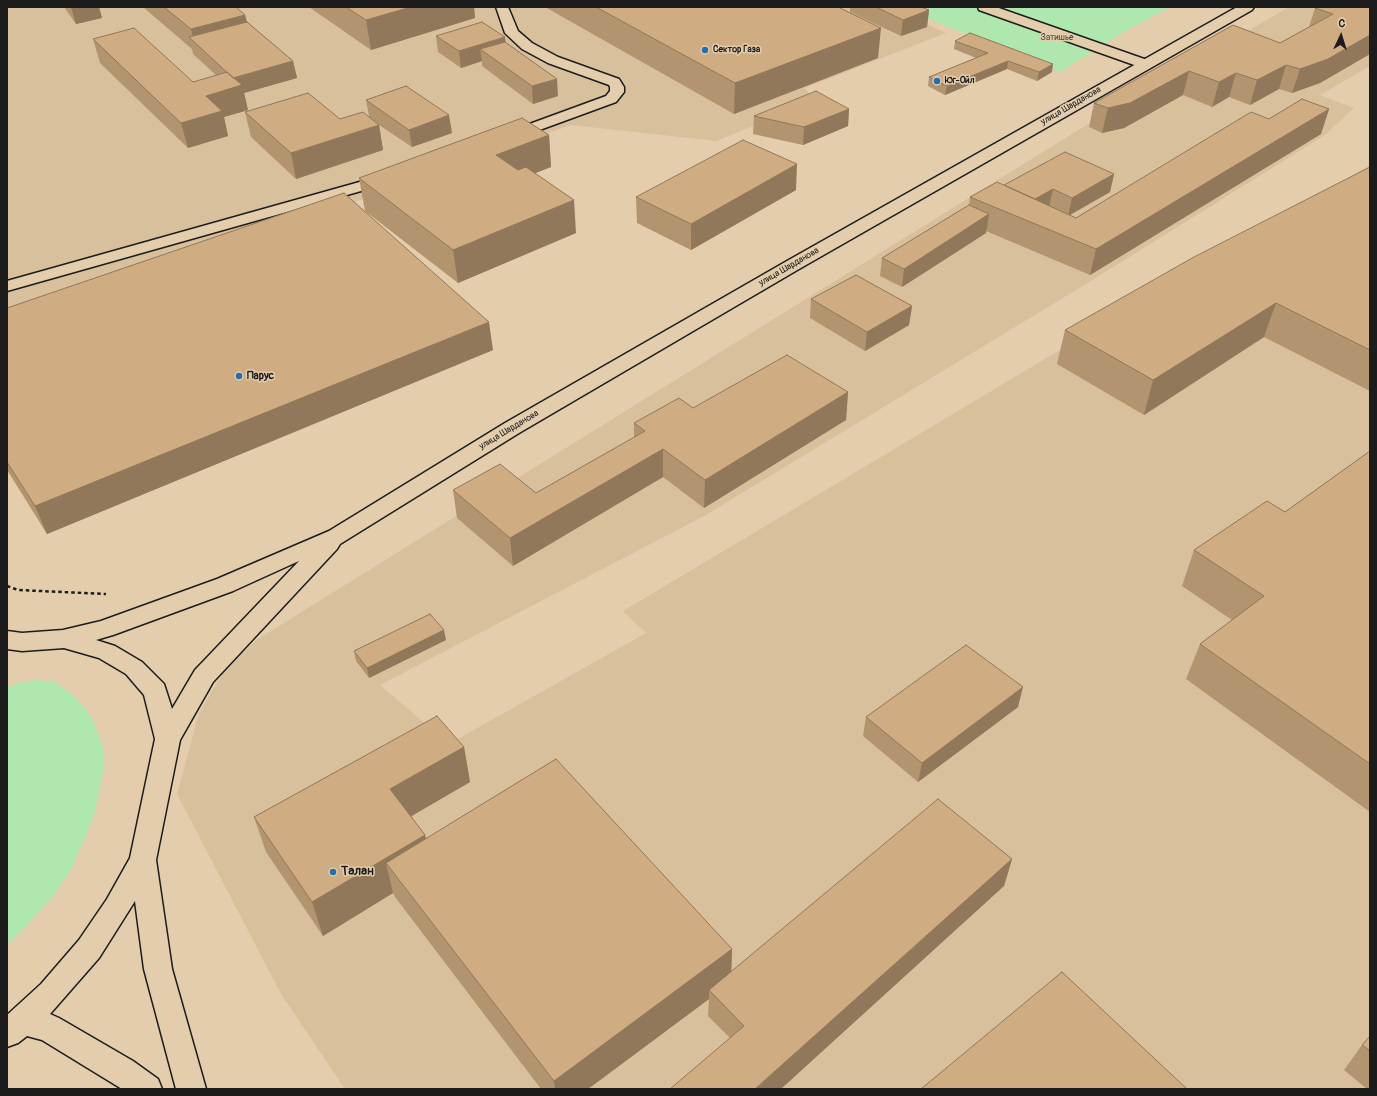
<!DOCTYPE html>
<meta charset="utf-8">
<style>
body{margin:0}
#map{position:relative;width:1377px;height:1096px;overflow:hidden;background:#e3cdac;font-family:Pangolin,sans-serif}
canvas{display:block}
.frame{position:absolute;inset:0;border:8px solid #1c1c1c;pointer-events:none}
.north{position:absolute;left:1321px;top:16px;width:40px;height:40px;-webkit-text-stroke:3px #e3cdac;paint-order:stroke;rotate:4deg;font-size:11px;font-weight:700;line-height:16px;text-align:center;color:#1c1c1c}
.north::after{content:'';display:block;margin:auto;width:14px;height:18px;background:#1c1c1c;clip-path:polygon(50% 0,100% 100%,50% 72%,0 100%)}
</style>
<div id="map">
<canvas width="1377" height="1096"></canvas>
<div class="frame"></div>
<div class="north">С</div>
</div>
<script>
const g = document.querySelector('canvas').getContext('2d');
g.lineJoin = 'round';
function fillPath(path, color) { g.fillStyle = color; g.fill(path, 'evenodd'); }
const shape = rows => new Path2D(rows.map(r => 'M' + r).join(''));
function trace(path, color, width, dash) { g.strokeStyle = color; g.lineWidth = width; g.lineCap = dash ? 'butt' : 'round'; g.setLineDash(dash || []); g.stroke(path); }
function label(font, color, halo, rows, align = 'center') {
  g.font = font + ' Pangolin,sans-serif'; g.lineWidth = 3; g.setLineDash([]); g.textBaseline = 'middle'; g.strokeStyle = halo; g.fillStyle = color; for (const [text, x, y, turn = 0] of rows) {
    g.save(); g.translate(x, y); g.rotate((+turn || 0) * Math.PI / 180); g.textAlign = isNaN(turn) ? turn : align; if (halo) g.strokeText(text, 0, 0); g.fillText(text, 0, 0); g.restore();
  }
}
const built = shape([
 [7,7,889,7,946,33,805,88,815,101,716,141,571,125,7,326],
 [1289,7,1370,7,1370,66,1320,95,1354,108,1325,135,1094,279,706,515,380,685,449,744,646,633,623,611,1370,165,1370,1089,345,1089,281,994,177,794,199,713,226,668,258,639,1080,129]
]);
const green = shape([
 [899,7,1170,7,1129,29,1060,72],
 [37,680,55,682,74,696,91,716,102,744,104,765,95,812,86,835,71,869,51,899,7,946,7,687,22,682]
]);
const path = shape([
 [7,586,18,590,106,594]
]);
const lane = shape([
 [496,7,508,7,518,31,532,43,558,57,619,79,624,87,624,92,616,102,515,139,505,139,503,136,505,133,606,96,610,91,610,87,609,85,548,63,522,49,505,33,496,7],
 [978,7,996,7,1150,61,1152,64,1150,67,1145,68,1140,67,979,10,978,7],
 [388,174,393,176,396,179,393,182,7,291,7,281,388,174]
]);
const secondary = shape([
 [1237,7,1254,7,1252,10,799,269,519,433,340,544,337,549,213,682,180,740,156,860,172,969,206,1089,176,1089,144,969,135,901,99,958,50,1014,59,1018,133,1061,158,1079,162,1089,122,1089,42,1040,27,1036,18,1043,7,1047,7,1015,41,984,79,940,107,899,130,858,155,739,144,695,126,674,99,658,64,648,22,651,7,649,7,631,22,633,63,630,101,621,217,579,329,531,505,423,787,261,1237,7],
 [299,561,195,670,172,709,164,684,142,662,115,646,96,640,113,635,233,591,299,561]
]);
const wall = shape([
 [64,7,99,7,102,18,76,24],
 [143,7,236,7,245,15,247,22,293,61,297,78,244,93,248,110,224,117,228,136,188,148,100,63,93,39,193,82,216,75,193,54,192,49],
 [309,7,474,7,475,18,371,50],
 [545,7,838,7,878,58,734,114],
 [850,7,921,7,929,10,927,27,901,36,850,12],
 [1370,7,1370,54,1320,83,1292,93,1279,89,1250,105,1229,97,1212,107,1183,95,1124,128,1102,133,1089,127,1094,103,1233,25,1280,43,1309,27,1315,8],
 [436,36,506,43,558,96,533,104,482,66,482,61,461,68,438,52],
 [955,41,1052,72,1037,81,1007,69,945,95,928,86,929,77,976,58,954,49],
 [366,100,452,133,412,147,379,125,383,150,296,179,251,137,245,112,340,119,369,116],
 [849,109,848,126,803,145,753,134,754,116],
 [1329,109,1321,134,1090,275,986,231,986,233,902,287,880,276,882,258,969,205,970,197,1114,174,1110,192,1070,215,1076,218,1269,119],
 [549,135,551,167,535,173,576,233,458,283,365,211,359,178],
 [1370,167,1370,391,1264,337,1144,415,1057,364,1065,330],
 [796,190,691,250,637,223,636,197],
 [811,299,912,306,909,325,865,351,810,318],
 [7,308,493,350,47,534,7,470],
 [848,392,846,420,704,508,663,477,513,566,457,518,453,490,536,493,634,438,634,423,693,408],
 [1370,451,1370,812,1186,679,1200,644,1232,620,1182,586,1194,550,1285,512],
 [446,640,369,678,356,661,354,651],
 [1018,707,918,782,863,736,866,717],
 [464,747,470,782,411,816,425,835,426,839,732,949,731,972,1012,859,1004,886,730,1038,708,1016,709,999,588,1089,541,1089,395,897,393,893,323,936,266,852,254,817],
 [1370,1036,1370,1089,1367,1089,1344,1070,1362,1045]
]);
const shadedWall = shape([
 [71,7,99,7,102,18,76,24],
 [411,7,474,7,475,18,371,50,366,20],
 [929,10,927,27,901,36,903,20],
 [245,15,251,38,194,42,191,29],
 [881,28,878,58,734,114,735,83],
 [1370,35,1370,54,1320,83,1292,93,1300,69],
 [505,37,507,53,480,49,482,61,461,68,459,51],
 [293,61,297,78,244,93,248,110,224,117,228,136,188,148,181,123,206,96,233,78],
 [1008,61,1007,69,945,95,947,86],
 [1053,64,1052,72,1037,81,1039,72],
 [1286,65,1279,89,1250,105,1257,80],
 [1189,71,1183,95,1124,128,1102,133,1108,108],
 [1236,73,1229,97,1212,107,1219,82],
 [557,79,558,96,533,104,532,86],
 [849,109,848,126,803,145,804,127],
 [1329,109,1321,134,1090,275,1096,249],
 [449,115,452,133,412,147,409,130],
 [379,125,383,150,296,179,291,153],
 [549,135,551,167,499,187,496,155],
 [797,164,796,190,691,250,691,224],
 [1114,174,1110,192,1068,216,1072,198],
 [1053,189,1049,207,1026,204],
 [574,200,576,233,458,283,453,250],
 [989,214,986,233,902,287,904,269],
 [1276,303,1264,337,1144,415,1153,380],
 [912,306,909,325,865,351,867,332],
 [489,322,493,350,47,534,35,506],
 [848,392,846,420,704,508,705,480],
 [663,449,663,477,513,566,510,538],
 [444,630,446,640,369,678,367,668],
 [1023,687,1018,707,918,782,922,763],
 [464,747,470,782,398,824,390,789],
 [425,835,433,869,386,863,393,893,323,936,312,902],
 [1012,859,1004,886,781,1089,755,1089],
 [732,949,731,982,709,990,709,999,588,1089,555,1089,554,1081]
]);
const building = shape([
 [164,7,236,7,245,15,191,29,164,7],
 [346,7,411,7,366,20,346,7],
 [596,7,838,7,881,28,735,83,596,7],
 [876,7,921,7,929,10,903,20,876,7],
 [1318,7,1370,7,1370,35,1328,59,1300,69,1286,65,1257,80,1236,73,1219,82,1189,71,1130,103,1108,108,1094,103,1233,25,1280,43,1333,14,1315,8,1318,7],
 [247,22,293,61,233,78,189,37,247,22],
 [482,22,505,37,459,51,436,36,482,22],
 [134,28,193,82,227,72,242,85,206,96,222,111,181,123,93,39,134,28],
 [970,33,1053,64,1039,72,1008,61,947,86,929,77,988,53,955,41,970,33],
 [505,42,557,79,532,86,480,49,505,42],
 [406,86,449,115,409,130,366,100,406,86],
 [816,91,849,109,804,127,754,116,816,91],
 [308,93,340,119,363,112,379,125,291,153,245,112,308,93],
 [1302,99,1329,109,1096,249,970,197,997,182,1076,218,1251,112,1269,119,1302,99],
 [522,118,549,135,496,155,518,170,526,167,574,200,453,250,359,178,522,118],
 [743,140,797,164,691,224,636,197,743,140],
 [1065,152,1114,174,1072,198,1053,189,1035,199,1004,185,1065,152],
 [1370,167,1370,350,1276,303,1153,380,1065,330,1194,257,1370,167],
 [344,193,489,322,35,506,7,462,7,308,344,193],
 [969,205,989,214,904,269,882,258,969,205],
 [856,275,912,306,867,332,811,299,856,275],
 [787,355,848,392,705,480,663,449,510,538,453,490,500,464,536,493,645,431,634,423,679,398,693,408,787,355],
 [1370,451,1370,764,1200,644,1264,596,1194,550,1267,501,1285,512,1370,451],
 [430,614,444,630,367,668,354,651,430,614],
 [966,645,1023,687,922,763,866,717,966,645],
 [437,716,464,747,390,789,425,835,312,902,254,817,437,716],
 [556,759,732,949,554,1081,386,863,556,759],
 [938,799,1012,859,755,1089,670,1089,744,1026,709,990,938,799],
 [1062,972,1187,1089,921,1089,1062,972],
 [1370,1036,1370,1051,1362,1045,1370,1036]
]);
const markers = [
 [705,50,4,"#1f6fb2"],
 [937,81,4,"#1f6fb2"],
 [239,376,4,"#1f6fb2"],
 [333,872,4,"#1f6fb2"]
];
const farParknames = [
 ["Затишье",1057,38]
];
const farPoinames = [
 ["Сектор Газа",713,50],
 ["Юг-Ойл",945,81]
];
const farStreetnames = [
 ["улица Шарданова",1071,106,-30],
 ["улица Шарданова",789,267,-30],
 ["улица Шарданова",509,430,-31]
];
const poiNames = [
 ["Парус",247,376]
];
const nearPoinames = [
 ["Талан",341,872]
];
fillPath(built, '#d9c09c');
fillPath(green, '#aee8ae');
trace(lane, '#1c1c1c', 3);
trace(secondary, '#1c1c1c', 3);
trace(path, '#1c1c1c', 2.5, [3.5, 3]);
fillPath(lane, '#e3cdac');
fillPath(secondary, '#e3cdac');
fillPath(wall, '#b2946f');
fillPath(shadedWall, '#91785a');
fillPath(building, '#cfac81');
trace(building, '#91785a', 1);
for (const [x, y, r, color] of markers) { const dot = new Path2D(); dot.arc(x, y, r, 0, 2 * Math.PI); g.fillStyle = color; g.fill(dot); trace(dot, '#e3cdac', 1.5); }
label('9px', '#394539', '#e3cdac', farParknames);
label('bold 9px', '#1c1c1c', '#e3cdac', farPoinames, 'left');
label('9px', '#1c1c1c', '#e3cdac', farStreetnames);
label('bold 11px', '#1c1c1c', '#e3cdac', poiNames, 'left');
label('bold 13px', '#1c1c1c', '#e3cdac', nearPoinames, 'left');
</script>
